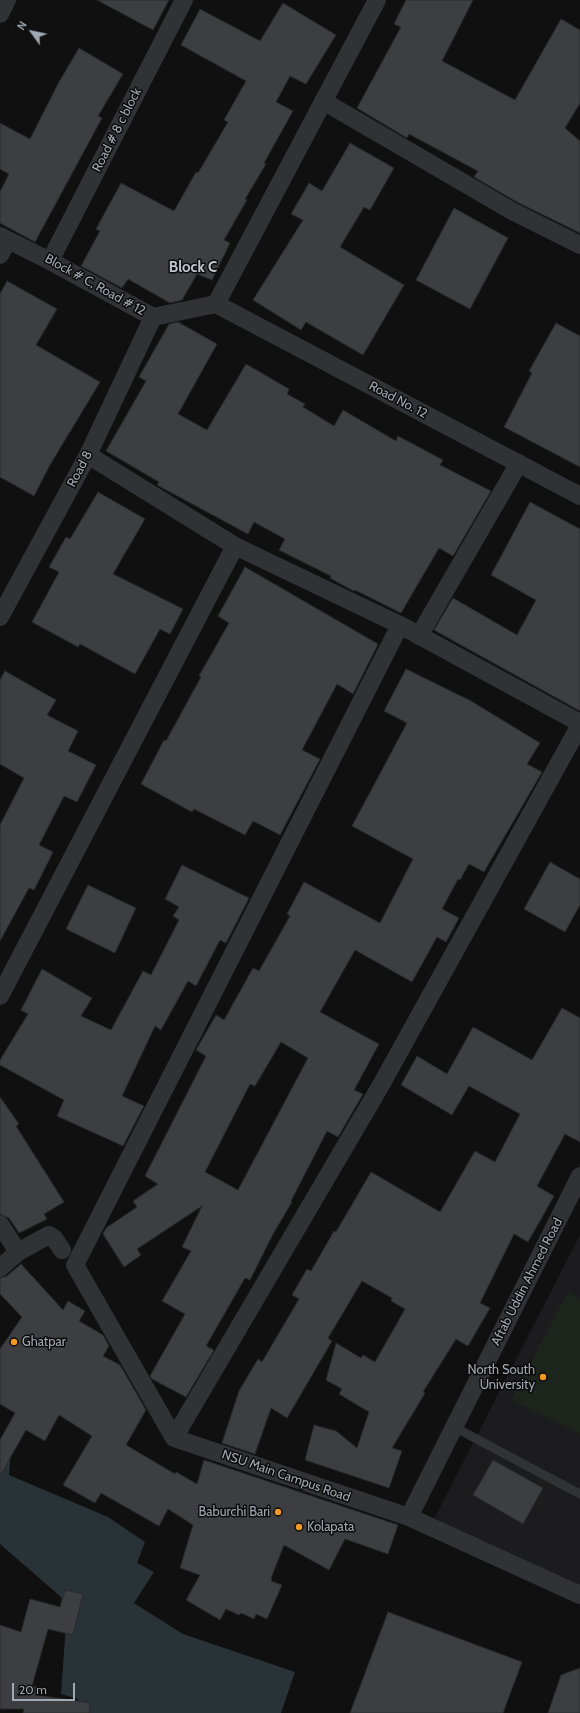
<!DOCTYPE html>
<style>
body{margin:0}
#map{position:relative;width:580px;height:1713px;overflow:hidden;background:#101011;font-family:Cabin,sans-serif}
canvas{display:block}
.north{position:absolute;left:12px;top:12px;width:40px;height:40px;-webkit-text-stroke:3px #0b0b0c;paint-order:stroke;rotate:303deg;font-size:11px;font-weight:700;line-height:16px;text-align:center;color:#a0a8b2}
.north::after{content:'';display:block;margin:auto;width:14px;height:18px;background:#a0a8b2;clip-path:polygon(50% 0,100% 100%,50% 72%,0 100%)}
.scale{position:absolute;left:12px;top:1683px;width:63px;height:18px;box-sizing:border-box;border:2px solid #a0a8b2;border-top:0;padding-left:5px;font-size:12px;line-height:14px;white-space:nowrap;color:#a0a8b2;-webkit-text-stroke:3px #0b0b0c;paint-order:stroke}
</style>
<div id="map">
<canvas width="580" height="1713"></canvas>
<div class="north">N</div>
<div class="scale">20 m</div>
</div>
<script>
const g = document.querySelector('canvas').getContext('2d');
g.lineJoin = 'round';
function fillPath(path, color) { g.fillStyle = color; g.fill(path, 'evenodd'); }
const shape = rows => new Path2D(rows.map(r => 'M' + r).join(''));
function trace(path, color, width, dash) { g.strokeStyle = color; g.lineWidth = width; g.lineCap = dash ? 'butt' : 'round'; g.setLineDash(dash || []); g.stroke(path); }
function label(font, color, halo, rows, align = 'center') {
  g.font = font + ' Cabin,sans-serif'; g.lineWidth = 3; g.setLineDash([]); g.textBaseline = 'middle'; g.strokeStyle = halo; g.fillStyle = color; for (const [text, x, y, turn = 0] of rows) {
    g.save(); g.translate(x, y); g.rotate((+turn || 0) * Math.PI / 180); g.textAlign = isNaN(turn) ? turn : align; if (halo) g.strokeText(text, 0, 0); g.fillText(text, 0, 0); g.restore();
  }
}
const built = shape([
 [580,1235,580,1601,434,1519]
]);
const green = shape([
 [568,1292,580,1298,580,1434,511,1400]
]);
const water = shape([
 [0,1448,11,1450,9,1475,108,1517,145,1542,137,1563,154,1572,134,1603,183,1634,295,1672,281,1713,72,1713,78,1699,61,1694,66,1624,61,1597,0,1544]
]);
const building = shape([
 [97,0,169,0,153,30,97,0],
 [406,0,473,0,442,61,515,100,561,19,580,30,580,103,565,128,580,141,580,233,517,202,474,177,478,171,409,134,407,138,357,108,401,27,394,24,406,0],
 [283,3,336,35,306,84,290,76,276,102,293,111,264,163,266,164,245,199,247,200,224,240,230,243,212,280,197,274,182,300,170,303,128,279,122,288,81,266,100,231,96,229,121,183,174,211,196,172,198,173,228,122,224,120,246,81,181,45,200,9,260,41,283,3],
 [79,48,123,74,98,116,102,118,35,242,0,223,0,192,9,174,0,169,0,123,30,139,59,82,79,48],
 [350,143,394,168,370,210,364,207,340,247,404,285,363,355,306,322,301,330,253,300,303,220,291,214,309,183,322,191,350,143],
 [454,208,508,238,470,309,416,280,454,208],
 [7,281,57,309,36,345,100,382,50,465,34,496,0,477,0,294,7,281],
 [178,322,217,344,178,414,207,430,246,364,289,389,287,394,305,404,303,407,334,426,343,410,396,441,398,436,443,460,440,465,491,491,453,556,439,548,401,613,355,590,354,591,348,588,330,578,331,576,279,550,285,539,254,522,248,534,157,485,159,482,106,451,146,381,139,377,169,324,178,322],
 [556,323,580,336,580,467,504,427,532,373,529,371,556,323],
 [98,492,145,519,113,574,183,609,170,634,160,629,135,674,80,644,78,647,32,622,59,572,49,567,66,537,70,539,98,492],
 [530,502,580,529,580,711,434,630,453,598,517,635,536,600,491,575,530,502],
 [245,567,378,644,353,694,337,684,302,750,320,759,280,835,253,821,245,835,194,809,192,812,141,784,164,740,166,741,201,677,199,676,229,623,218,616,245,567],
 [406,669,471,701,540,743,527,764,542,772,484,872,469,864,460,880,458,879,442,909,459,918,446,942,437,937,412,982,355,950,320,1012,379,1044,354,1090,363,1094,338,1137,327,1131,291,1201,292,1202,273,1234,250,1280,245,1278,206,1346,214,1350,186,1397,152,1379,150,1376,185,1314,162,1301,191,1251,182,1247,202,1206,137,1249,141,1255,124,1267,103,1234,106,1228,137,1207,133,1201,158,1184,145,1176,206,1056,196,1050,216,1015,224,1020,253,968,259,971,290,916,287,914,304,882,380,923,413,859,352,826,407,723,384,711,406,669],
 [281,1042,308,1058,238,1190,205,1172,250,1084,255,1086,281,1042],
 [5,671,56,700,47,715,78,731,68,751,96,765,77,802,64,796,39,845,53,852,34,890,29,888,0,941,0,825,24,778,0,764,0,680,5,671],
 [550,862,580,879,580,905,565,932,524,909,550,862],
 [182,865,249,898,226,943,220,940,196,986,188,981,161,1030,155,1026,122,1096,144,1106,123,1146,57,1116,64,1100,0,1065,0,1060,28,1014,21,1010,42,969,92,998,81,1016,111,1030,143,971,151,975,179,920,173,916,179,907,165,899,182,865],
 [88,885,136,908,115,953,66,929,88,885],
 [562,1008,580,1018,580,1142,565,1134,537,1186,554,1196,528,1242,514,1234,480,1303,490,1308,468,1346,456,1339,423,1392,425,1393,392,1448,402,1451,389,1488,305,1460,314,1425,336,1431,357,1448,369,1412,339,1394,342,1389,326,1380,336,1343,361,1358,363,1355,375,1362,405,1309,391,1301,392,1298,362,1281,328,1338,332,1341,287,1418,271,1408,255,1454,222,1443,239,1391,258,1359,262,1362,299,1299,292,1295,307,1269,311,1271,334,1231,336,1232,371,1172,440,1212,475,1151,495,1162,520,1114,469,1086,452,1115,401,1085,417,1056,447,1074,473,1027,532,1060,562,1008],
 [0,1097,19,1124,16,1126,64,1202,44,1214,47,1219,19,1233,9,1218,0,1214,0,1097],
 [21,1264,63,1310,68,1301,85,1311,79,1321,103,1335,109,1346,103,1356,120,1365,146,1410,126,1445,175,1474,176,1472,197,1484,204,1460,398,1525,388,1554,345,1539,329,1570,284,1545,271,1578,272,1578,271,1581,282,1585,267,1619,256,1614,254,1619,241,1613,239,1615,226,1609,220,1620,186,1600,200,1575,180,1568,193,1525,168,1509,159,1526,101,1493,95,1503,63,1485,92,1436,59,1415,45,1441,26,1430,0,1476,0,1440,15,1413,0,1404,0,1349,22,1317,0,1294,0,1278,7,1276,21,1264],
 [493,1460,543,1488,523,1524,473,1495,493,1460],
 [65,1590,83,1594,73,1635,48,1629,32,1686,39,1687,37,1695,90,1703,89,1713,23,1713,24,1709,0,1709,0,1625,21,1632,30,1599,60,1607,65,1590],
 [388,1612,522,1662,503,1713,350,1713,388,1612],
 [580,1668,580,1713,548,1713,561,1675,580,1668]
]);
const service = shape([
 [454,1427,580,1494]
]);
const minor = shape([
 [0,14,7,0],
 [323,101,512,211,580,245],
 [0,236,50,261,153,317,216,304],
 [0,255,8,240],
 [50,261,184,0],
 [216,304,580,496],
 [216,304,377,0],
 [88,455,235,546,400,625,580,723],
 [0,617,88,455,153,317],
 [400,625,75,1265,174,1438,409,1517,580,1595],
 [419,636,519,463],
 [0,996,235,546],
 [0,1224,18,1252],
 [0,1268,18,1252,49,1235,54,1238,62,1250],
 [174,1438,381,1085,580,725],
 [409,1517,580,1176]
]);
const markers = [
 [14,1342,4,"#f49824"],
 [543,1377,4,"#f49824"],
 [278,1512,4,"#f49824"],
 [299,1527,4,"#f49824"]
];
const streetNames = [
 ["Road # 8 c block",117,130,-63],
 ["Block # C, Road # 12",95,285,29],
 ["Road No. 12",398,400,28],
 ["Road 8",80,469,-62],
 ["Aftab Uddin Ahmed Road",527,1282,-63],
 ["NSU Main Campus Road",286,1476,19]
];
const poiNames = [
 ["Ghatpar",22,1342],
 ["North South",535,1370,"right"],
 ["University",535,1385,"right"],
 ["Baburchi Bari",270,1512,"right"],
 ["Kolapata",307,1527]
];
const quarterNames = [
 ["Block C",193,268]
];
fillPath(built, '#1c1c1e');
fillPath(green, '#1c241c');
fillPath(water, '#283237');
fillPath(building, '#3c3e41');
trace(building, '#2a2a2d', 1);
trace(service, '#313236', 9);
trace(minor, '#313236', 18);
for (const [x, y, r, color] of markers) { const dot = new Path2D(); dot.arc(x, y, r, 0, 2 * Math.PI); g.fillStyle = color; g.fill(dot); trace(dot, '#0b0b0c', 1.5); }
label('13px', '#a0a8b2', '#0b0b0c', streetNames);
label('13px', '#a0a8b2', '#0b0b0c', poiNames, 'left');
label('bold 15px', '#c1c6ce', '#0b0b0c', quarterNames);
</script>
